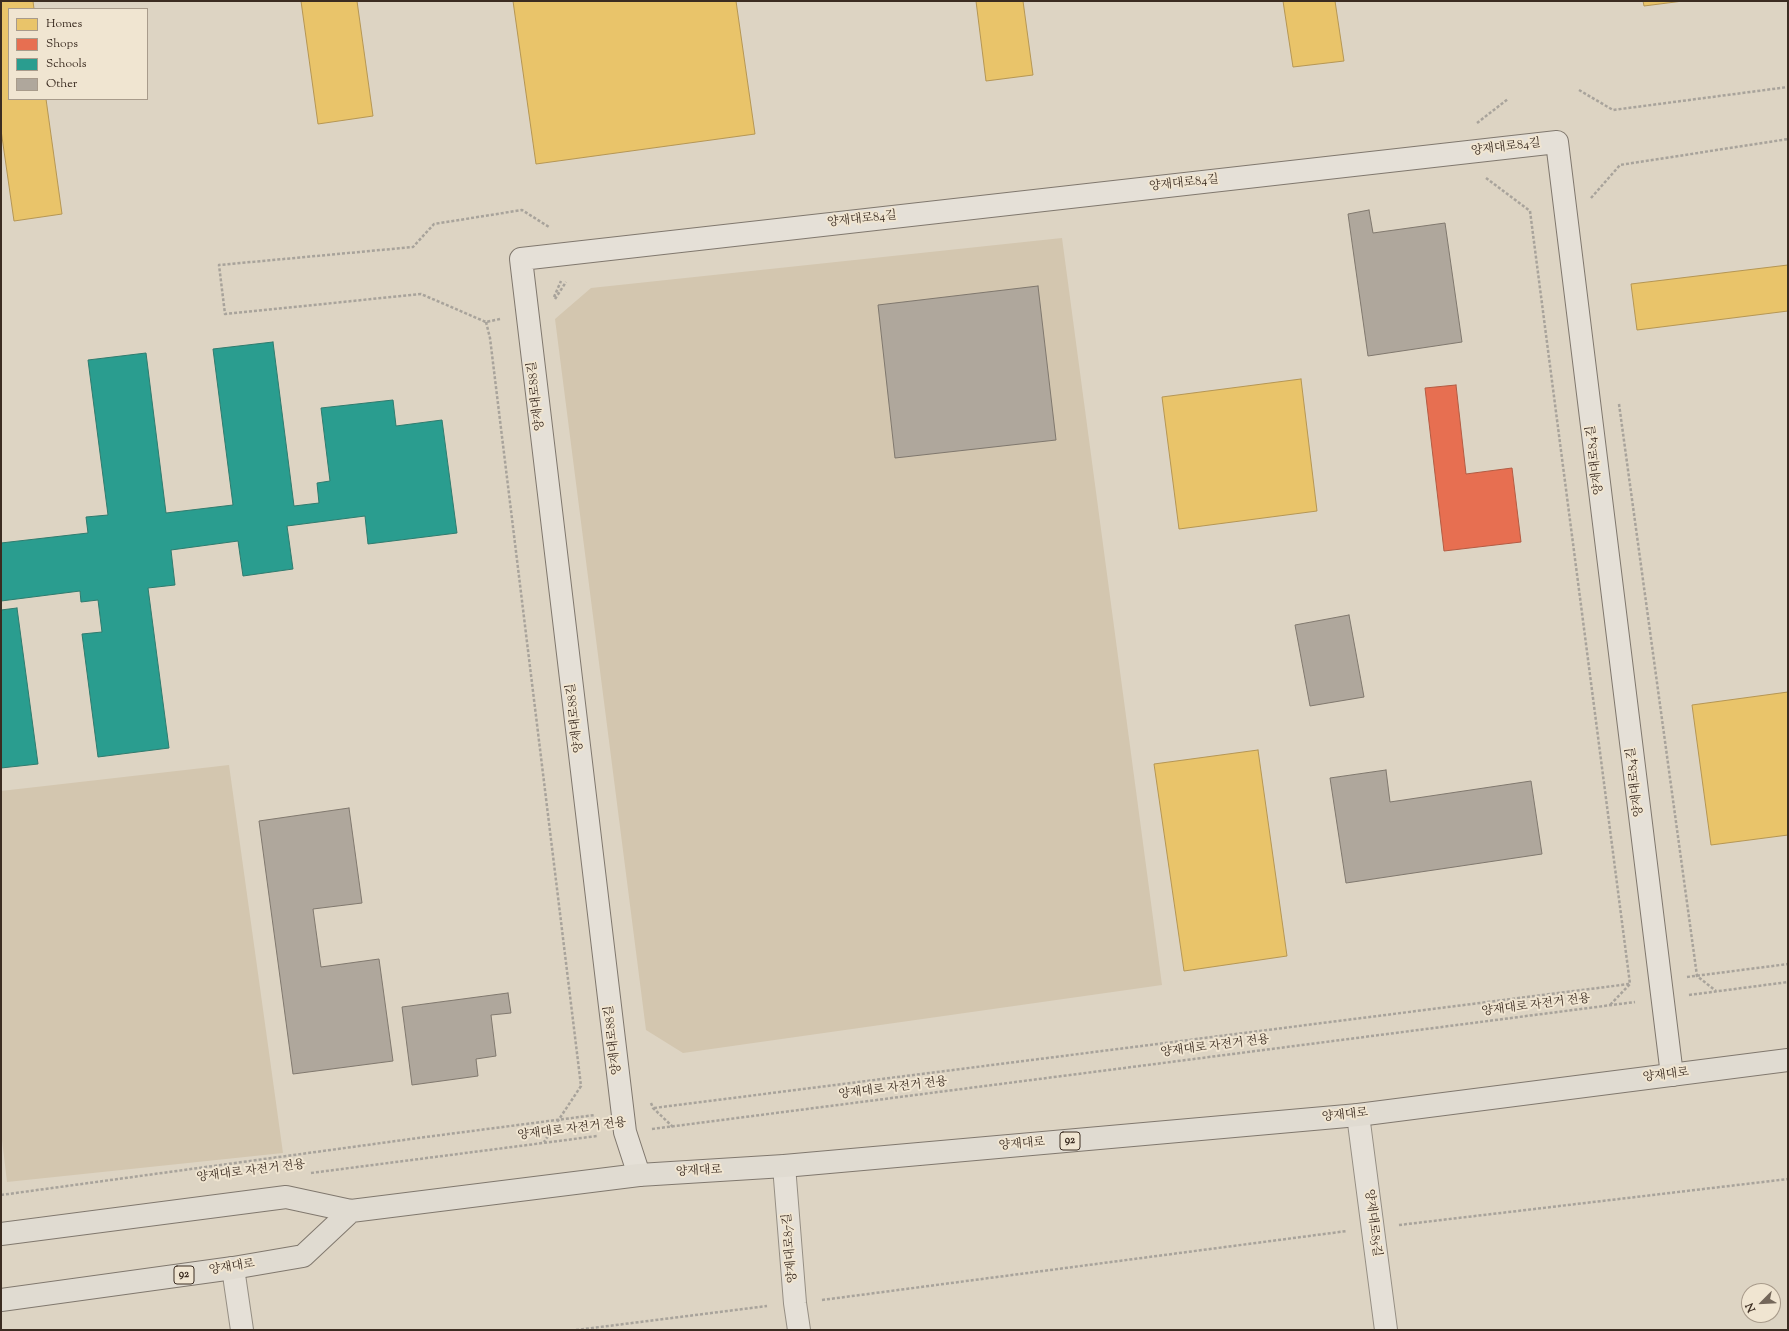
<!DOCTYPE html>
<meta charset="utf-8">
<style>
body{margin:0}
#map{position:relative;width:1789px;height:1331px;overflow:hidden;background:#ddd4c3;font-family:"Sorts Mill Goudy",serif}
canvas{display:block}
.frame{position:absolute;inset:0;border:2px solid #3b2c21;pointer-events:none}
.legend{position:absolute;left:8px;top:8px;width:140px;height:92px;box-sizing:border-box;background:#f0e5d1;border:1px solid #a89b8b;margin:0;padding:5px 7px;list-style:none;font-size:12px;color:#3b2c21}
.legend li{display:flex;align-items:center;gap:8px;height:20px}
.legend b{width:20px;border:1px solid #a89b8b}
.north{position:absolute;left:1741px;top:1283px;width:40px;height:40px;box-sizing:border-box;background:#f0e5d1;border:1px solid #a89b8b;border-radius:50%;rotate:246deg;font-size:11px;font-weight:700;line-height:16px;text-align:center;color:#3b2c21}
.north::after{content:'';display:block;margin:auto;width:14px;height:18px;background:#74675a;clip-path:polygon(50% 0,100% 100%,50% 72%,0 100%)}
</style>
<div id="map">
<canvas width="1789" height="1331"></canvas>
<div class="frame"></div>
<ul class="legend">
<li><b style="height:11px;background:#e9c46a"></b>Homes</li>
<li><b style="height:11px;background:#e76f51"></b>Shops</li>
<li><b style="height:11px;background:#2a9d8f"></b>Schools</li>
<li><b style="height:11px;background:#afa79c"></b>Other</li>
</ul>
<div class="north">N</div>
</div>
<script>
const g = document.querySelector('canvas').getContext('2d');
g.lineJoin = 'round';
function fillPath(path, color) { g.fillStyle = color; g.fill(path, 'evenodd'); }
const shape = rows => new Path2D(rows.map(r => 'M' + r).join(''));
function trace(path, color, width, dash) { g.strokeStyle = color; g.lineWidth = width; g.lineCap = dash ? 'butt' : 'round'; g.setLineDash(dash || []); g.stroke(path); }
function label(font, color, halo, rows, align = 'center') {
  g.font = font + ' "Sorts Mill Goudy","Noto Serif KR",serif'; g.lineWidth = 4; g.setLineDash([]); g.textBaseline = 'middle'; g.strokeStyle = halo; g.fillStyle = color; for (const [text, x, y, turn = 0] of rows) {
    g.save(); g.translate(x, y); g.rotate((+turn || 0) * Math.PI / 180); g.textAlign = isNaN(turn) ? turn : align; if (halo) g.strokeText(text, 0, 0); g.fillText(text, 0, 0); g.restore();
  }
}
const green = shape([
 [1062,238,1162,985,683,1053,646,1030,555,319,591,288],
 [229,765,283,1153,7,1182,1,1131,1,791]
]);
const homes = shape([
 [1,1,33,1,34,9,9,9,9,99,46,99,62,214,14,221,1,130,1,1],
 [301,1,357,1,373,116,318,124,301,1],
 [513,1,736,1,755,134,536,164,513,1],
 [976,1,1023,1,1033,75,986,81,976,1],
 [1283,1,1335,1,1344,61,1293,67,1283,1],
 [1643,1,1683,1,1644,6,1643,1],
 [1788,265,1788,311,1637,330,1631,284,1788,265],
 [1301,379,1317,511,1179,529,1162,397,1301,379],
 [1788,692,1788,835,1711,845,1692,705,1788,692],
 [1258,750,1287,956,1184,971,1154,764,1258,750]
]);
const shops = shape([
 [1456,385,1466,474,1512,468,1521,542,1444,551,1425,388,1456,385]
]);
const schools = shape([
 [273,342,294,506,319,503,317,483,330,481,321,408,393,400,396,426,442,420,457,533,368,544,365,516,287,526,293,569,243,576,238,541,171,550,175,585,148,588,169,748,98,757,82,634,102,632,98,600,81,602,80,591,1,601,1,543,88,533,86,517,108,515,88,360,146,353,166,513,233,505,213,349,273,342],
 [17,608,38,764,1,768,1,610,17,608]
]);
const building = shape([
 [1369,210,1373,233,1445,223,1462,342,1368,356,1348,214,1369,210],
 [1038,286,1056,440,895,458,878,305,1038,286],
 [1349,615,1364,697,1310,706,1295,625,1349,615],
 [1386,770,1390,802,1531,781,1542,854,1346,883,1330,778,1386,770],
 [349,808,362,903,313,909,321,967,379,959,393,1061,293,1074,259,821,349,808],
 [508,993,511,1013,491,1015,496,1056,476,1059,478,1076,412,1085,402,1007,508,993]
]);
const path = shape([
 [1579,90,1613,110,1788,87],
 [1477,123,1508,99],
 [1486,178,1530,211,1630,984,1610,1005],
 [1591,198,1620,165,1788,139],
 [554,297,561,281],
 [555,299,566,282],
 [500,319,486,322,421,294,225,314,219,265,413,247,434,224,522,210,549,227],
 [486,322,490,338,581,1086,544,1142],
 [1619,404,1697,976,1716,991],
 [1687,977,1788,964],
 [1689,995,1788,982],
 [651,1103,653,1108,673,1127],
 [654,1108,1629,984],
 [652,1129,1635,1002],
 [311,1173,597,1136],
 [1,1195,418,1138,595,1115],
 [1399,1225,1788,1179],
 [822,1300,1347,1231],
 [576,1330,767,1306]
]);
const street = shape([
 [1358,1115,1386,1330],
 [784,1166,795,1303,799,1330],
 [233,1268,242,1330]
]);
const secondary = shape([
 [639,1175,625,1132,521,259,1557,142,1672,1075]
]);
const primary = shape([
 [1,1234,286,1197,351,1211,639,1175,784,1166,1358,1115,1788,1060],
 [1,1300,233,1268,303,1256,351,1211]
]);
const shields = [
 [1070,1141,20],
 [184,1275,20]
];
const shieldNames = [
 ["92",1070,1141],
 ["92",184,1275]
];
const streetNames = [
 ["양재대로84길",1506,148,-7],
 ["양재대로84길",1184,184,-6],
 ["양재대로84길",862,220,-6],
 ["양재대로88길",537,396,-97],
 ["양재대로84길",1596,460,-97],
 ["양재대로88길",576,718,-97],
 ["양재대로84길",1636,782,-97],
 ["양재대로 자전거 전용",1536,1006,-7],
 ["양재대로88길",614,1040,-97],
 ["양재대로 자전거 전용",1215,1047,-7],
 ["양재대로",1666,1076,-7],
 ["양재대로 자전거 전용",893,1089,-7],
 ["양재대로",1345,1116,-6],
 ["양재대로 자전거 전용",572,1130,-7],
 ["양재대로",1022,1145,-5],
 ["양재대로 자전거 전용",251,1172,-7],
 ["양재대로",699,1172,-3],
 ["양재대로85길",1372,1223,83],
 ["양재대로87길",791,1248,-95],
 ["양재대로",232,1268,-9]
];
fillPath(green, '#d3c6af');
fillPath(homes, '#e9c46a');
trace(homes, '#b59654', 1);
fillPath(shops, '#e76f51');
trace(shops, '#b35b43', 1);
fillPath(schools, '#2a9d8f');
trace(schools, '#2f7b6e', 1);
fillPath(building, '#afa79c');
trace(building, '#80786e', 1);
trace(street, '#968f84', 24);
trace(secondary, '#80786e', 24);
trace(primary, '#80786e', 24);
trace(path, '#a8a39b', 2.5, [3, 2]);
trace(street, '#e5e0d7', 22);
trace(secondary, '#e5e0d7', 22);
trace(primary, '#e0dbd1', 22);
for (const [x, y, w] of shields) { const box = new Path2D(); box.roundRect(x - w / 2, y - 9, w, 18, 3); g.fillStyle = '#f0e5d1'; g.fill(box); trace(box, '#3b2c21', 1); }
label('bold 11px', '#3b2c21', null, shieldNames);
label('12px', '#3b2c21', '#f0e5d1', streetNames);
</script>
